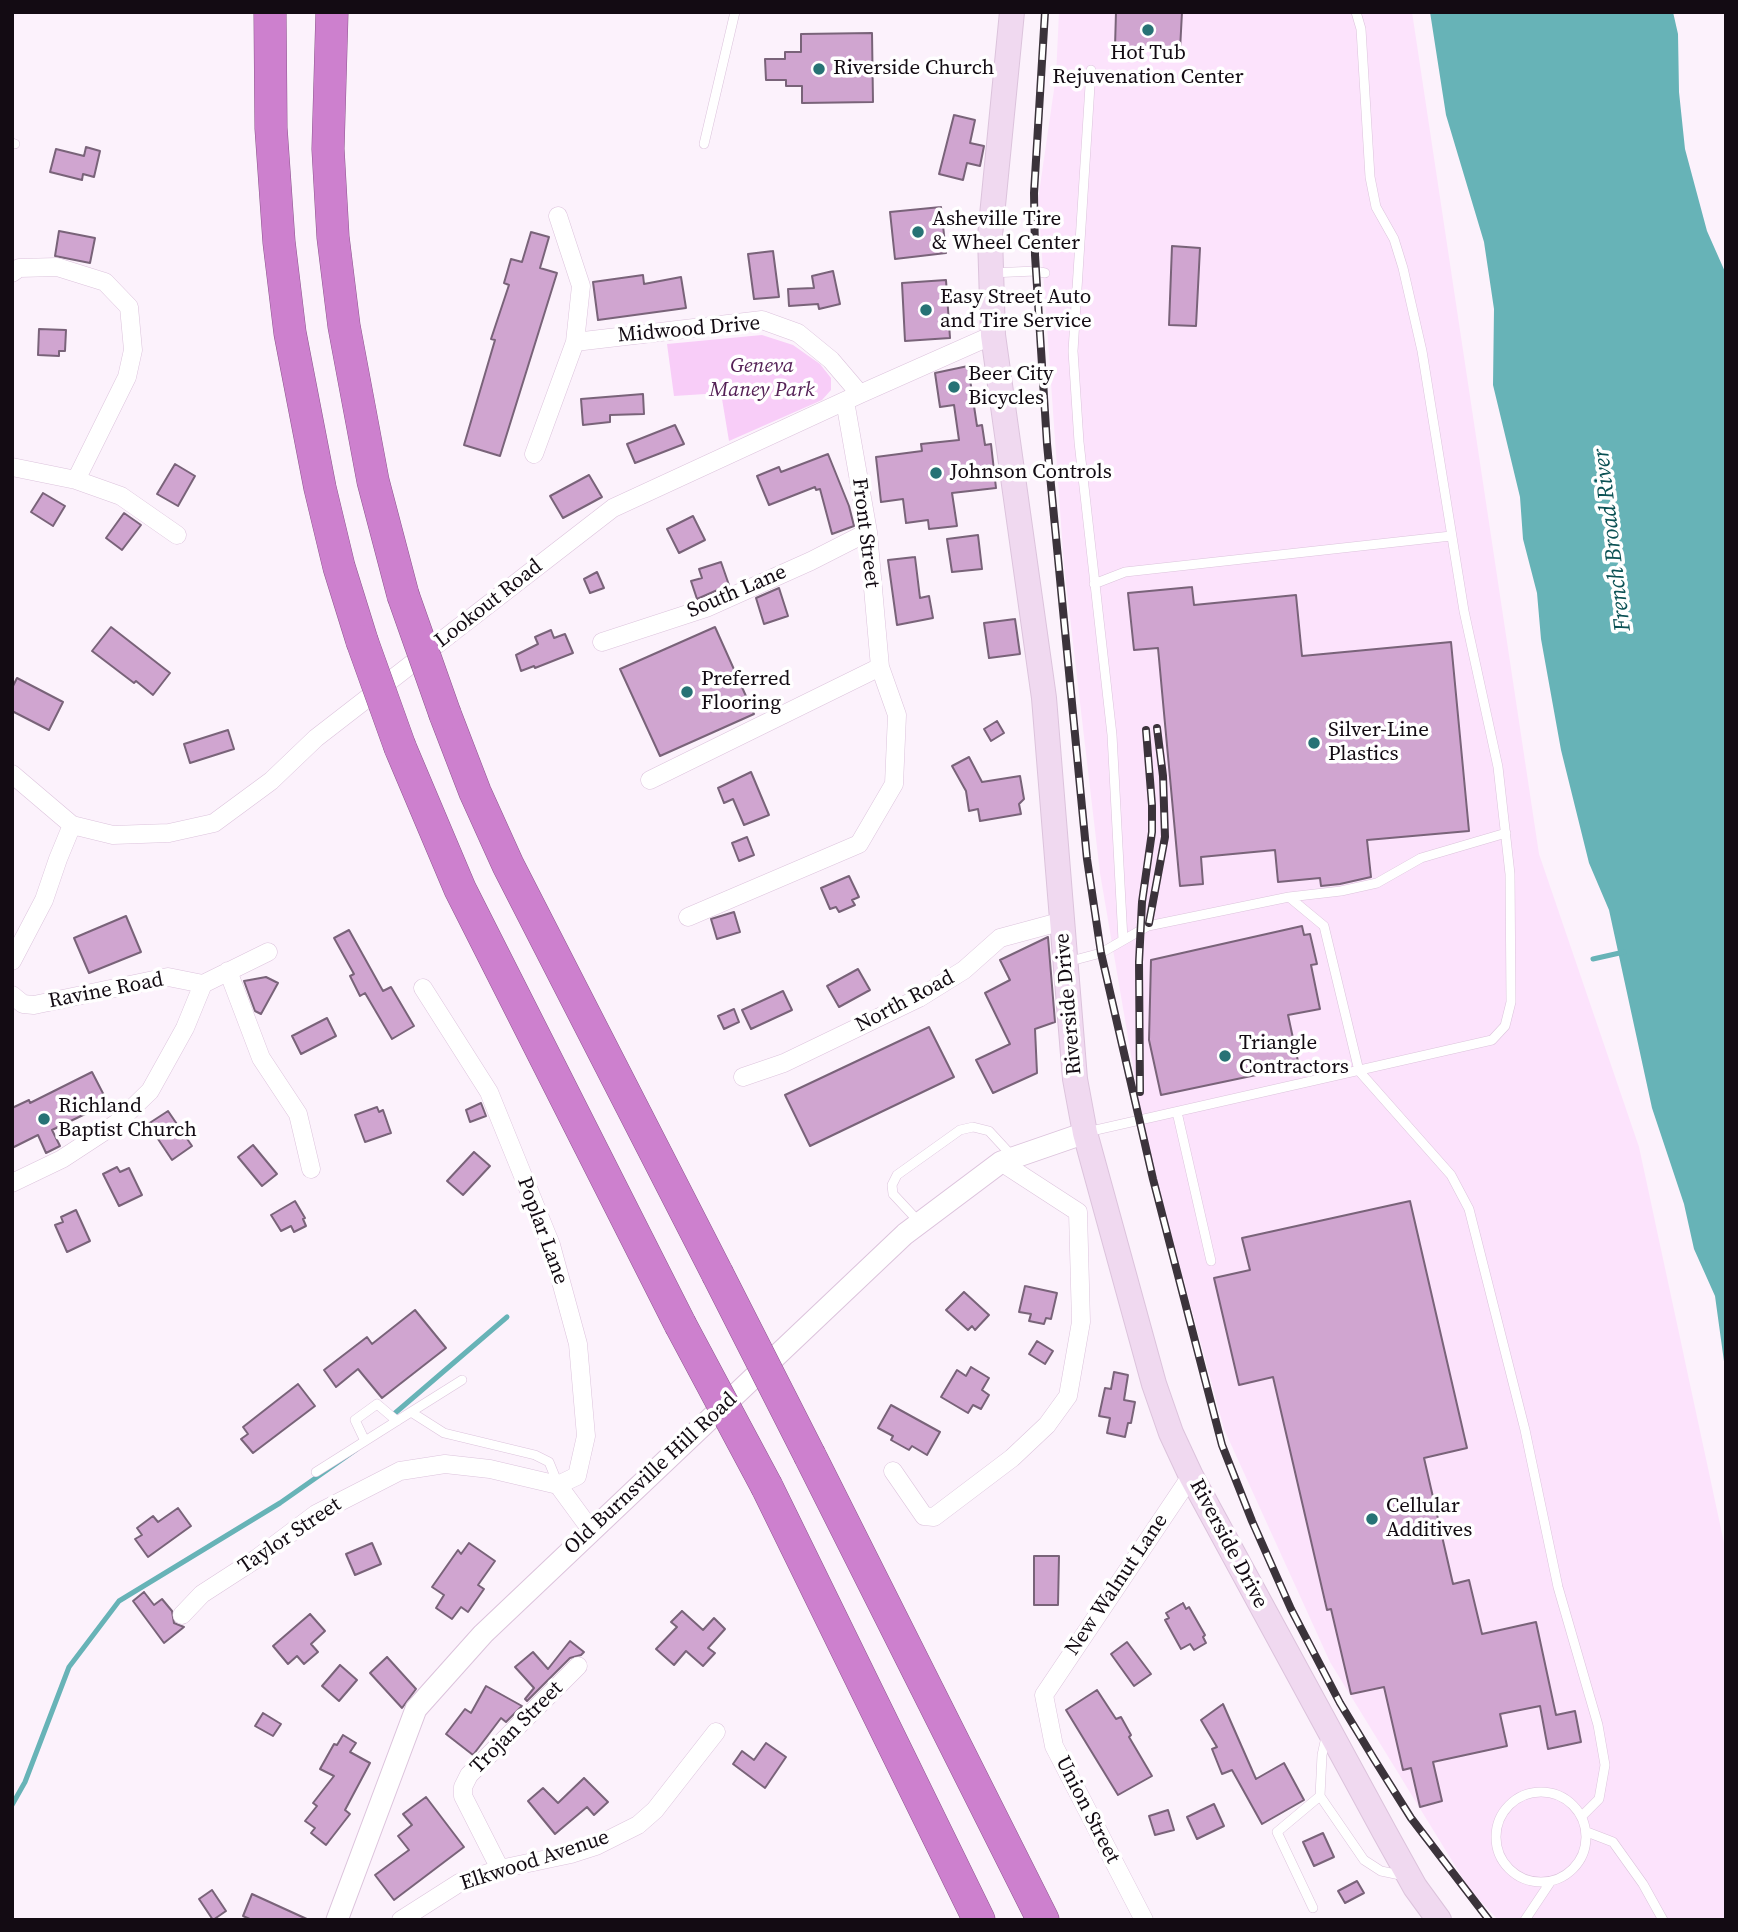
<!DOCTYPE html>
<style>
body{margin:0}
#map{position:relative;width:1738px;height:1932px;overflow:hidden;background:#fcf2fc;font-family:"Source Serif 4",serif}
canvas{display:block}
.frame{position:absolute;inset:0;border:14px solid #130b13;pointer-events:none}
</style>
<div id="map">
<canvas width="1738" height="1932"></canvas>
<div class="frame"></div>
</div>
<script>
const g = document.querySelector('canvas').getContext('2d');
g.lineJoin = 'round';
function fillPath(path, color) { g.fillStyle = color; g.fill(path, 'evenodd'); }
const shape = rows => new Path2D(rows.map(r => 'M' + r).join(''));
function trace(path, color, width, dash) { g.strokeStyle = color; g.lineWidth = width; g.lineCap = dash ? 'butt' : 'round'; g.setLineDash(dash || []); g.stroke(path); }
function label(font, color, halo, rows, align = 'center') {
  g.font = font + ' "Source Serif 4",serif'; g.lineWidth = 7; g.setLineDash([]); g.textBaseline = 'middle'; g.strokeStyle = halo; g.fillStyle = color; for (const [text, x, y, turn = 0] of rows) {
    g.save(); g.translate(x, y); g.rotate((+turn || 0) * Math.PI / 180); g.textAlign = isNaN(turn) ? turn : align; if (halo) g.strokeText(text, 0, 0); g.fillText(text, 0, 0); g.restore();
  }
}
const built = shape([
 [1059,12,1412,12,1539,854,1639,1147,1726,1552,1726,1920,1498,1920,1470,1890,1330,1662,1224,1429,1145,1137,1100,873,1064,566,1038,200,1056,76]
]);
const green = shape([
 [762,335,793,345,820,364,831,378,831,390,822,400,729,441,721,393,674,396,667,344]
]);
const water = shape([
 [1430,12,1673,12,1678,34,1679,92,1685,149,1707,231,1726,274,1726,1376,1715,1296,1694,1249,1684,1204,1652,1108,1609,910,1589,863,1561,750,1541,639,1537,593,1523,539,1520,497,1493,385,1494,309,1484,242,1446,115]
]);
const stream = shape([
 [1593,959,1624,952],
 [394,1414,507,1317],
 [12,1805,25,1782,69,1667,119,1601,280,1503,357,1449]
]);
const building = shape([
 [1116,12,1182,12,1180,50,1115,47,1116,12],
 [872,33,873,102,802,103,802,86,786,86,786,80,766,80,765,59,785,59,785,52,801,52,801,34,872,33],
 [954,115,975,120,970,143,984,146,980,166,967,163,963,180,939,174,954,115],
 [86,147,100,151,94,177,83,174,82,180,50,172,56,149,84,156,86,147],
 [941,207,946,253,895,259,890,212,941,207],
 [59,231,95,238,90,263,55,256,59,231],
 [531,232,549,237,540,268,557,273,500,456,464,445,495,340,491,339,509,285,504,283,511,259,522,262,531,232],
 [1172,246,1200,248,1196,326,1169,325,1172,246],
 [773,251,779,297,754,299,748,254,773,251],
 [833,271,840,304,819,309,818,304,789,306,788,289,814,288,812,276,833,271],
 [643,275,644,284,681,277,686,308,598,320,593,282,643,275],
 [946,280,950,338,905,341,902,283,946,280],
 [39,329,66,330,65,351,59,351,59,356,38,355,39,329],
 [968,366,977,426,982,425,985,445,991,444,996,488,952,493,957,526,929,529,928,520,906,523,903,499,881,502,876,457,922,451,921,444,959,440,954,405,940,407,935,373,968,366],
 [643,394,644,414,610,415,610,422,583,425,581,399,643,394],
 [675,425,684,444,635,463,627,444,675,425],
 [828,454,849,506,854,526,832,534,820,489,816,490,815,487,769,505,757,476,779,467,781,472,828,454],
 [175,464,195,476,178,506,157,494,175,464],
 [589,475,602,497,563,518,550,496,589,475],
 [43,493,65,506,53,526,31,512,43,493],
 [124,513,141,525,122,550,106,538,124,513],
 [693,516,705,540,679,553,667,529,693,516],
 [978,535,982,569,952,572,947,539,978,535],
 [915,557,920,598,929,596,933,618,897,625,888,560,915,557],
 [721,562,729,585,697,599,691,581,702,578,699,569,721,562],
 [597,572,604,588,590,593,584,579,597,572],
 [1192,587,1194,605,1296,595,1302,656,1451,642,1469,831,1367,840,1371,877,1340,884,1321,886,1320,878,1278,882,1275,850,1201,857,1203,884,1180,886,1158,648,1134,650,1128,593,1192,587],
 [779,588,788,616,764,624,756,598,779,588],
 [1015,619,1020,654,989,658,984,623,1015,619],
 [111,627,170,673,153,695,136,681,134,683,92,651,111,627],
 [715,627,754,714,660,756,620,669,715,627],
 [551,630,554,638,565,634,573,653,535,668,534,666,521,671,516,655,538,644,535,637,551,630],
 [17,678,63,702,49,730,12,711,12,688,17,678],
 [997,721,1004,733,991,741,984,729,997,721],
 [228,730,234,749,190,763,184,744,228,730],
 [969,757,982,782,1020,776,1024,799,1019,804,1021,814,980,821,978,809,969,811,966,791,952,766,969,757],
 [751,772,769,815,744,825,733,799,724,803,718,788,751,772],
 [747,837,754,855,739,861,732,843,747,837],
 [849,876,859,897,852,900,855,905,839,912,836,907,830,909,821,888,849,876],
 [734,912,740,932,717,939,711,919,734,912],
 [126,916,141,952,89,973,74,938,126,916],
 [1302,926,1304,935,1310,934,1317,964,1311,965,1320,1009,1288,1015,1299,1066,1161,1095,1149,1040,1151,960,1302,926],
 [349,930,383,991,391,987,414,1026,392,1039,365,993,360,996,350,976,354,974,334,938,349,930],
 [1048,937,1055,1022,1035,1029,1037,1073,993,1093,976,1060,1010,1044,985,993,1010,980,1000,960,1048,937],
 [858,969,870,990,839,1007,827,986,858,969],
 [266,977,278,983,261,1014,255,1011,244,981,266,977],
 [783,991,792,1010,751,1029,742,1010,783,991],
 [734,1009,739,1022,724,1029,718,1016,734,1009],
 [327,1018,336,1036,301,1054,292,1036,327,1018],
 [929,1027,954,1077,810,1146,785,1095,929,1027],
 [92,1072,108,1103,52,1130,60,1146,46,1153,38,1135,12,1148,12,1108,29,1100,30,1103,92,1072],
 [481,1103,486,1116,470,1122,466,1110,481,1103],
 [377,1107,379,1112,383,1110,391,1133,365,1142,355,1115,377,1107],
 [168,1111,192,1146,172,1160,148,1124,168,1111],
 [253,1145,277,1174,262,1186,238,1157,253,1145],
 [474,1152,490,1166,463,1195,447,1181,474,1152],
 [117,1167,120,1172,129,1168,142,1195,119,1206,103,1174,117,1167],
 [295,1201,305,1218,303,1219,306,1226,294,1232,291,1226,281,1231,271,1215,295,1201],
 [1410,1201,1467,1448,1424,1458,1453,1584,1469,1580,1482,1634,1536,1622,1556,1715,1575,1711,1581,1742,1548,1749,1540,1706,1500,1714,1507,1746,1433,1762,1442,1801,1420,1807,1411,1768,1403,1770,1384,1687,1351,1694,1331,1609,1327,1610,1273,1377,1239,1385,1214,1278,1250,1270,1242,1238,1410,1201],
 [76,1210,90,1241,67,1252,55,1225,63,1222,61,1217,76,1210],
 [1025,1286,1057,1293,1051,1319,1046,1318,1044,1324,1029,1321,1031,1314,1019,1312,1025,1286],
 [964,1292,989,1315,975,1330,972,1326,968,1330,946,1310,964,1292],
 [415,1310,446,1348,382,1398,358,1369,336,1387,324,1370,367,1337,372,1344,415,1310],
 [1037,1341,1053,1351,1045,1364,1029,1354,1037,1341],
 [971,1367,989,1378,982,1390,989,1395,981,1409,973,1405,968,1413,941,1397,957,1370,966,1376,971,1367],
 [1114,1372,1128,1375,1124,1400,1135,1402,1131,1423,1128,1423,1125,1437,1107,1433,1110,1418,1099,1416,1105,1388,1111,1389,1114,1372],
 [298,1384,315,1406,253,1453,241,1439,248,1434,243,1427,298,1384],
 [891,1405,940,1432,927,1455,912,1446,909,1450,891,1440,893,1436,878,1428,891,1405],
 [178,1508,191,1526,148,1557,135,1539,142,1535,137,1528,153,1516,158,1522,178,1508],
 [372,1543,381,1564,355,1575,346,1554,372,1543],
 [469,1543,495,1561,478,1585,484,1589,468,1612,461,1607,452,1619,436,1608,444,1595,432,1587,458,1550,461,1554,469,1543],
 [1034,1556,1059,1556,1058,1605,1034,1605,1034,1556],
 [144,1592,154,1605,162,1599,172,1611,174,1623,184,1627,164,1643,133,1601,144,1592],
 [1183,1603,1186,1609,1189,1607,1205,1635,1203,1637,1206,1643,1194,1650,1190,1644,1181,1649,1165,1620,1169,1618,1166,1613,1183,1603],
 [682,1611,703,1630,714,1618,725,1629,708,1648,715,1653,703,1666,686,1651,674,1665,656,1649,677,1627,671,1622,682,1611],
 [310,1614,325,1631,311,1644,318,1652,304,1664,297,1656,288,1664,273,1646,310,1614],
 [570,1641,584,1652,581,1655,570,1658,527,1701,525,1699,534,1688,515,1667,533,1652,548,1669,570,1641],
 [1127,1642,1151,1674,1134,1686,1111,1654,1127,1642],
 [387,1657,416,1689,402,1708,370,1673,387,1657],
 [340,1665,357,1680,339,1701,322,1686,340,1665],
 [486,1686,522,1706,506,1722,501,1718,473,1755,446,1734,465,1709,471,1713,486,1686],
 [1097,1690,1116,1719,1121,1717,1131,1735,1129,1737,1152,1776,1118,1795,1066,1710,1097,1690],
 [1223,1704,1256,1779,1284,1763,1304,1800,1262,1824,1232,1770,1222,1774,1212,1749,1217,1747,1201,1720,1223,1704],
 [263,1713,281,1724,273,1736,255,1726,263,1713],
 [343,1735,356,1743,350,1752,370,1763,345,1810,350,1814,326,1845,311,1833,315,1828,305,1821,317,1806,313,1803,334,1776,320,1769,334,1744,337,1745,343,1735],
 [766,1743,786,1757,765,1788,733,1764,742,1751,754,1760,766,1743],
 [584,1778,608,1802,594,1815,587,1807,555,1834,528,1801,543,1788,558,1803,584,1778],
 [426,1797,464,1847,394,1900,375,1875,409,1850,398,1836,412,1825,403,1814,426,1797],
 [1214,1804,1224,1826,1197,1839,1187,1817,1214,1804],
 [1168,1810,1174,1830,1155,1835,1149,1816,1168,1810],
 [1323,1833,1334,1857,1314,1866,1303,1842,1323,1833],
 [1357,1881,1364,1893,1345,1903,1338,1891,1357,1881],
 [212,1890,226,1911,213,1920,199,1899,212,1890],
 [252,1894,309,1920,252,1920,243,1916,252,1894]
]);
const service = shape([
 [1091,70,1073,351,1079,442,1112,735,1123,940],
 [12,143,15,144],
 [704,144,735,12],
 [991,273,1035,271,1045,273],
 [1094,584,1125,572,1451,536],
 [1289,897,1341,891,1377,883,1421,858,1506,833],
 [1067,962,1101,953,1148,926,1289,897,1324,926,1359,1071,1451,1175,1469,1209,1525,1430,1558,1587,1598,1725,1605,1765,1599,1799,1582,1816],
 [1177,1112,1211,1261],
 [1087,1132,1492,1040,1505,1026,1511,1002,1510,874,1498,767,1464,611,1422,351,1403,268,1394,239,1376,207,1370,177,1361,29,1356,12],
 [920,1223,893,1194,892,1185,897,1175,960,1130,973,1127,989,1131,1013,1157],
 [462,1380,411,1412,444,1433,535,1455,549,1462,558,1484],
 [365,1441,355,1420,377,1404,397,1421],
 [316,1472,411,1412],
 [1326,1737,1322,1755,1320,1796,1364,1860,1381,1871,1405,1876],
 '1496 1837a45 45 0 1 1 90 0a45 45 0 1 1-90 0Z',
 [1587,1832,1613,1842,1643,1884,1663,1920],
 [1313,1908,1277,1832,1320,1796],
 [1525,1920,1551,1881]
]);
const minor = shape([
 [12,273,19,268,57,267,105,282,129,307,133,350,127,377,76,480],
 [575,342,762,320,798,333,831,360,860,394],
 [534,454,575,342,581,286,558,216],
 [12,467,76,480,121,496,177,535],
 [602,642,706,608,811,561,868,532],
 [12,774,72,825,113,835,169,833,214,823,271,781,316,738,613,508,860,394,993,335],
 [650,780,880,667],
 [688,917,859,844,894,784,897,715,880,667,868,532,845,401],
 [12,961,44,900,58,859,72,825],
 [228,971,261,1058,298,1114,311,1169],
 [423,988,489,1092,551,1245,578,1344,586,1436,577,1476,558,1485],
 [12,995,23,1004,34,1005,168,977,203,984],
 [743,1077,784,1063,919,998,964,970,1000,938,1063,921],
 [12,1183,62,1159,117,1123,150,1091,185,1028,203,984,268,952],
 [893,1471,924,1516,934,1517,1012,1458,1047,1425,1068,1396,1081,1322,1078,1212,1001,1162],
 [182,1615,202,1594,256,1559,316,1514,400,1471,445,1464,490,1469,558,1485,591,1530],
 [500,1869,463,1796,463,1787,469,1775,578,1666],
 [401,1920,459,1883,500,1869,571,1854,596,1846,638,1825,655,1810,716,1732],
 [1144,1920,1054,1746,1044,1695,1191,1476]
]);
const tertiary = shape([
 [337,1920,416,1709,483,1634,905,1234,1001,1162,1085,1133]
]);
const secondary = shape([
 [1012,12,990,236,993,335,1044,698,1075,1079,1085,1133,1154,1384,1171,1433,1191,1476,1385,1833,1415,1887,1439,1920]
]);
const motorway = shape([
 [270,12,271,128,279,242,290,333,320,488,339,567,362,641],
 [332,12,328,149,333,237,344,326,373,481,403,595],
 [445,714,475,792,508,865,717,1273],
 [400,747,460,889,680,1324],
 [810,1456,1043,1920],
 [767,1487,979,1920]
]);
const rail = shape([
 [1045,12,1034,193,1035,255,1047,444,1087,859,1101,953,1153,1179,1222,1445,1252,1521,1291,1609,1340,1703,1374,1759,1411,1818,1489,1920],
 [1149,923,1165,837,1163,776,1157,728],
 [1140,1092,1139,962,1142,902,1152,832,1152,805,1146,730]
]);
const motorwayBridge = shape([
 [403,595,445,714],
 [362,641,400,747],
 [717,1273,810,1456],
 [680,1324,767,1487]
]);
const markers = [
 [1148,30,7,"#277275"],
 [819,69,7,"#277275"],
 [918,232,7,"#277275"],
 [926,310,7,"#277275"],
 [954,387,7,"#277275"],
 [936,473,7,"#277275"],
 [687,692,7,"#277275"],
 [1314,743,7,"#277275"],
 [1225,1056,7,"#277275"],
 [44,1119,7,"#277275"],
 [1372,1519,7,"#277275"]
];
const poiNames = [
 ["Hot Tub",1148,54,"center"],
 ["Rejuvenation Center",1148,78,"center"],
 ["Riverside Church",833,69],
 ["Asheville Tire",932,220],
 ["& Wheel Center",932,244],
 ["Easy Street Auto",940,298],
 ["and Tire Service",940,322],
 ["Beer City",968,375],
 ["Bicycles",968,399],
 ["Johnson Controls",950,473],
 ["Preferred",701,680],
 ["Flooring",701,704],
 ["Silver-Line",1328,731],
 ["Plastics",1328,755],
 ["Triangle",1239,1044],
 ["Contractors",1239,1068],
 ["Richland",58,1107],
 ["Baptist Church",58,1131],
 ["Cellular",1386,1507],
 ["Additives",1386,1531]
];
const streetNames = [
 ["Midwood Drive",689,330,-5],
 ["Front Street",865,533,83],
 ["South Lane",737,592,-23],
 ["Lookout Road",489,604,-38],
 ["Ravine Road",106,991,-11],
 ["North Road",905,1002,-28],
 ["Riverside Drive",1069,1004,-95],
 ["Poplar Lane",542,1231,70],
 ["Old Burnsville Hill Road",651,1474,-43],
 ["Taylor Street",290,1536,-34],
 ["Riverside Drive",1228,1544,62],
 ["New Walnut Lane",1117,1585,-56],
 ["Trojan Street",517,1728,-45],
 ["Union Street",1087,1810,63],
 ["Elkwood Avenue",535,1861,-18]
];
const parkNames = [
 ["Geneva",762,367],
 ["Maney Park",762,391]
];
const waterNames = [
 ["French Broad River",1613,540,-97]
];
fillPath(built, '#fce3fc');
fillPath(green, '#f8cdf8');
fillPath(water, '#67b3b7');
trace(stream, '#67b3b7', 5);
fillPath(building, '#d0a5d0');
trace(building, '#796379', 2);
trace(service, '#dcc3dc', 10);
trace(minor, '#dcc3dc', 19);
trace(tertiary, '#dcc3dc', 23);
trace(secondary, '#dcc3dc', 26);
trace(motorway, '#8c578d', 33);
trace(service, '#fff', 9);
trace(minor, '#fff', 18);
trace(tertiary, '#fff', 21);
trace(secondary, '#f0d9f0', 24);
trace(motorway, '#cd80ce', 32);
trace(rail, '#3b333b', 8);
trace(rail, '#fff', 5, [16]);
trace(motorwayBridge, '#8c578d', 33, []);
trace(motorwayBridge, '#cd80ce', 32);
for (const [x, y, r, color] of markers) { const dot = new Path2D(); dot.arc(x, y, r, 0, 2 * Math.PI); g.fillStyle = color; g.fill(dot); trace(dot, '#fff', 2.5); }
label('21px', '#130b13', '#fff', poiNames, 'left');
label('21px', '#130b13', '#fff', streetNames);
label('italic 21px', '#552257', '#fff', parkNames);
label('italic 23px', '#0b5154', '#fff', waterNames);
</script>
